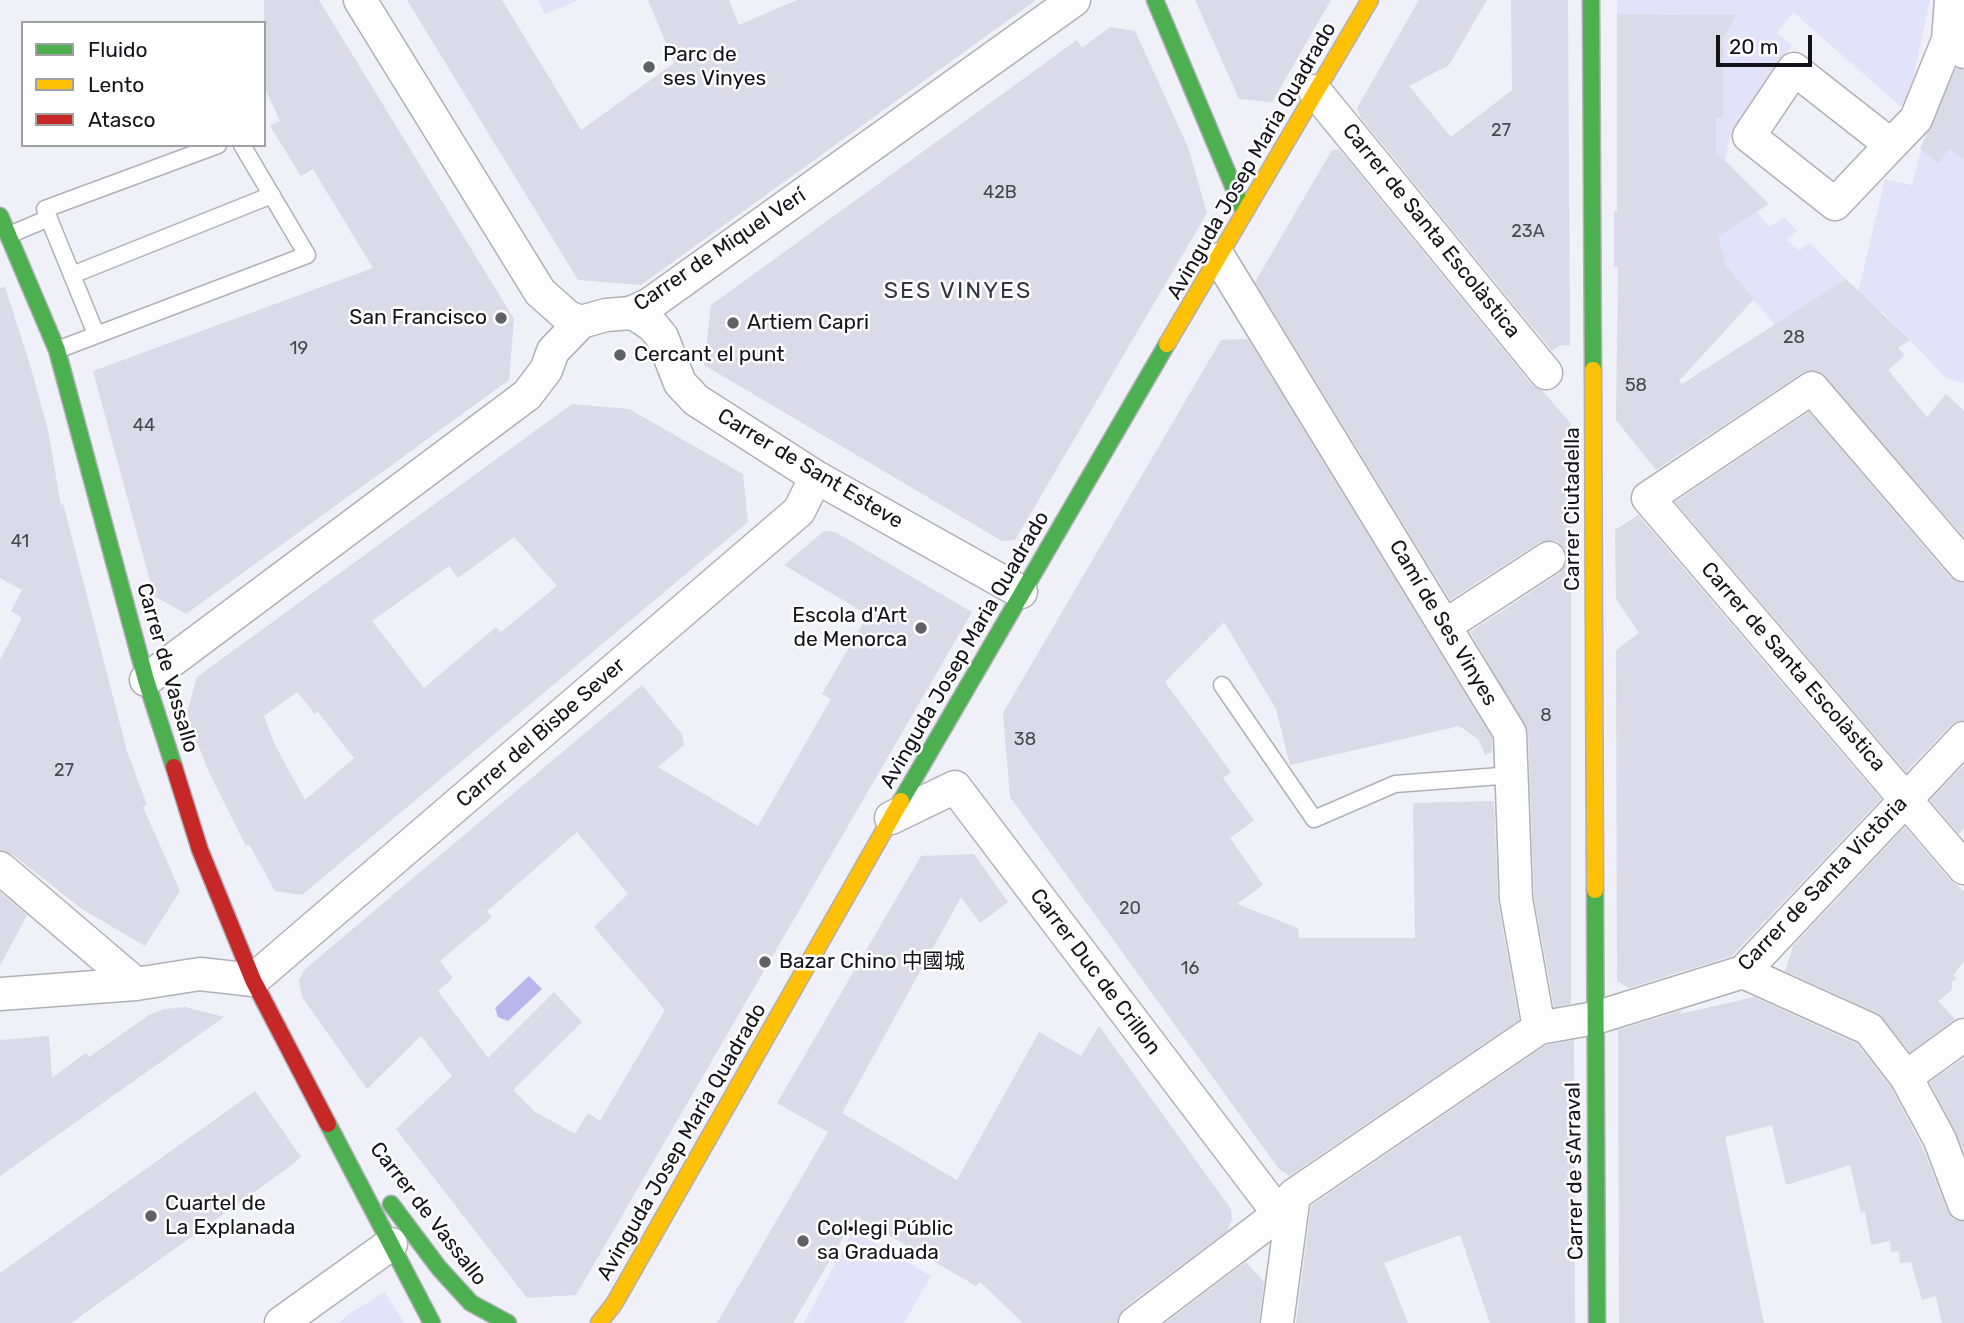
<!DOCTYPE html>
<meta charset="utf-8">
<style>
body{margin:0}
#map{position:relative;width:1964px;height:1323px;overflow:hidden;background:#f0f0f8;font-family:Rubik,sans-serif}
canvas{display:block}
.legend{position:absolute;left:21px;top:21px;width:245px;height:126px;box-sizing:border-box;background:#fff;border:2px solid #a1a1a3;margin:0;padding:9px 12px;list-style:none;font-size:21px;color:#131319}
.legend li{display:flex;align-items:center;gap:14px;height:35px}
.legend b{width:35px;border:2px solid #a1a1a3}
.scale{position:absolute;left:1716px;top:35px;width:96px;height:32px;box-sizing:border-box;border:4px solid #131319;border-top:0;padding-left:9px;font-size:21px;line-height:24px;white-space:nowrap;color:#131319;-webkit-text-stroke:5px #fff;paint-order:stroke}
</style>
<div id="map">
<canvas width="1964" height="1323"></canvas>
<ul class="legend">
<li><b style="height:9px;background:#4caf50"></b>Fluido</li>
<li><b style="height:9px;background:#ffc107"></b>Lento</li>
<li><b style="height:9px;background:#c62828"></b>Atasco</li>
</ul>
<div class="scale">20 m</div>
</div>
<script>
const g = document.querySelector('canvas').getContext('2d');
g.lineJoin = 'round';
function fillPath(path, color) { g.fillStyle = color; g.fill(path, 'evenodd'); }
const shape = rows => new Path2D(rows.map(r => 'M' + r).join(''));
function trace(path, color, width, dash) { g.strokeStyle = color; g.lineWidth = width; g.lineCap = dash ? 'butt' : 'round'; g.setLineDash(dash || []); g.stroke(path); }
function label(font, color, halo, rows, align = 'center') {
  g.font = font + ' Rubik,"Noto Sans SC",sans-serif'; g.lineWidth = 5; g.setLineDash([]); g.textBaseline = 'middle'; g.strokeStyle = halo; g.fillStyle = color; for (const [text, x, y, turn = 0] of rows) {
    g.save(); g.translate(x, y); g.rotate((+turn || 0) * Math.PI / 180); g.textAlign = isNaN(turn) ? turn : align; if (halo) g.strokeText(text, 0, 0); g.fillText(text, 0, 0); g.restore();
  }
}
const green = shape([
 [538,0,579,0,545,14],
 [1617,0,1930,0,1908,103,1900,106,1793,12,1777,33,1792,45,1729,140,1725,160,1734,169,1719,178,1730,228,1757,212,1769,227,1784,217,1797,231,1787,240,1799,250,1810,243,1846,279,1780,321,1777,327,1742,286,1704,251,1723,40,1736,15,1617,14],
 [1949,149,1964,160,1964,383,1947,379,1882,311,1870,322,1855,306,1885,179,1912,185,1921,150,1939,162],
 [853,1230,931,1276,904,1323,804,1323],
 [385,1292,404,1323,338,1323,350,1313]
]);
const water = shape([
 [529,976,542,989,508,1021,498,1017,495,1008]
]);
const building = shape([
 [264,0,319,0,514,319,509,380,186,614,154,596,93,371,373,268,313,169,301,176,270,126,280,121,264,86],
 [407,0,502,0,581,130,674,63,648,0,729,0,739,25,797,0,1036,0,641,285,578,280],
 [1195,0,1331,0,1272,102,1239,99],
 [1419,0,1487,0,1449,65,1409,86,1451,137,1512,90,1511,0,1568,0,1570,346,1561,345,1552,351,1361,118,1357,108],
 [1617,14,1736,15,1723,40,1723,118,1716,118,1716,152,1769,204,1718,236,1726,266,1754,299,1679,381,1682,384,1846,279,1910,340,1898,348,1904,354,1903,357,1888,370,1927,417,1946,394,1964,411,1964,537,1818,371,1802,373,1656,470,1616,420,1618,267,1614,267,1614,211,1617,211],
 [1110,27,1135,31,1188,147,1207,213,1015,540,1002,541,704,365,711,305,1077,40,1082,48],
 [1956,68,1964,70,1964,160,1949,149,1939,163,1920,149],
 [1339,149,1532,385,1543,391,1571,424,1571,1004,1554,1007,1534,897,1528,732,1470,632,1560,573,1567,558,1565,549,1557,541,1540,542,1450,600,1255,282,1332,150],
 [5,287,31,368,48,430,61,506,63,503,127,751,147,805,143,807,180,891,145,946,82,909,12,854,0,850,0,660,22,618,11,611,22,590,0,578,0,288],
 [1248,339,1492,738,1492,752,1485,755,1478,739,1459,726,1290,765,1276,709,1224,622,1165,682,1231,772,1223,778,1254,820,1230,838,1263,885,1237,904,1298,928,1299,938,1415,938,1413,803,1494,801,1498,902,1519,1020,1289,1176,1279,1169,1010,797,1003,713,1221,340],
 [572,404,629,409,743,474,748,522,302,895,275,891,249,844,246,846,209,772,196,740,187,713,197,677],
 [514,537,557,586,501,632,496,627,424,688,372,621,449,566,458,578],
 [297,692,315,714,318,712,354,758,305,800,275,745,264,716],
 [1809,412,1950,577,1964,583,1964,720,1951,725,1906,772,1675,502],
 [1638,515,1881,799,1732,956,1629,988,1617,981,1616,650,1639,633,1616,599,1615,530],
 [824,531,835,532,972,612,576,1295,527,1298,396,1129,452,1076,421,1036,367,1089,302,997,299,980,304,970,642,685,682,734,684,745,658,767,758,826,831,699,822,694,868,615,784,565],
 [577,832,628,894,594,927,665,1010,600,1121,588,1113,575,1134,535,1112,513,1090,582,1022,554,992,488,1058,438,991,453,978,440,961,492,917,487,911],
 [1964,765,1964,828,1959,834,1930,800],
 [1905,827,1950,880,1964,891,1964,962,1953,975,1957,978,1952,982,1952,990,1938,1001,1955,1019,1910,1052,1877,1013,1785,971,1793,946],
 [974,854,1008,902,980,923,961,897,842,1113,957,1180,1039,1032,1081,1056,1099,1026,1231,1209,1232,1220,1227,1231,1124,1308,1117,1323,1023,1323,980,1282,976,1286,856,1216,793,1323,717,1323,828,1132,777,1103,921,856],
 [0,892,27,915,0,966],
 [1754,997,1857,1044,1891,1087,1923,1148,1947,1210,1953,1219,1964,1222,1964,1323,1942,1323,1936,1296,1922,1300,1911,1262,1900,1263,1899,1251,1891,1252,1890,1241,1871,1245,1865,1212,1861,1213,1850,1165,1786,1185,1772,1125,1725,1137,1764,1323,1619,1323,1618,1030,1683,1010,1680,1014],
 [185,1007,224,1017,0,1176,0,1040,49,1036,52,1078,86,1053,89,1057,149,1015,165,1009],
 [1574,1040,1575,1323,1490,1323,1460,1235,1384,1263,1408,1323,1296,1323,1311,1206,1546,1045],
 [1964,1058,1964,1152,1930,1082],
 [255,1091,301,1157,292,1165,71,1323,0,1323,0,1273],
 [1246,1262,1264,1282,1259,1323,1165,1323]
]);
const lane = shape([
 [9,235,49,218],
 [72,275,272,195],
 [96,334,45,209,218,145],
 [57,350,307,255,242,145],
 [1222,685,1314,819,1395,784,1513,775]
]);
const street = shape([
 [360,0,540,292,568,317,581,322],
 [1951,0,1948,40,1964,52],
 [1315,91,1546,373],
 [1891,145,1794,69,1749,136,1835,204,1891,145,1916,119,1948,40],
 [1220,259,1510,733,1516,899,1539,1028],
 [632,312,653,326,662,337,680,383,696,400,816,477,1021,592],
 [1964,565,1812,388,1648,498,1964,868],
 [1446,625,1549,558],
 [146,680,527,395,546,370,553,351,581,322,606,315,631,313,650,304,1074,0],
 [891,818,955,787,1279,1214],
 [0,868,136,984],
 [1743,972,1869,1029,1906,1077,1940,1140,1964,1204],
 [0,994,136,984,200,974,253,980,799,511,816,477],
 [1906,1077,1964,1035],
 [281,1323,391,1244],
 [1135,1323,1279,1214,1294,1195,1539,1028,1595,1018,1743,972,1964,738],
 [1277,1323,1294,1195]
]);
const fast = shape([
 [1155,0,1244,212],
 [1591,0,1593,370],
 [0,216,57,350,146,680,174,767],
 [901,801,1167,344],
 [1595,890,1597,1323],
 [328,1124,432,1323],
 [391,1204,439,1268,471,1303,508,1323]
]);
const slow = shape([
 [1167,344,1370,0],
 [1593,370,1595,890],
 [599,1323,614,1304,901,801]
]);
const jam = shape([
 [174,767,200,850,253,980,328,1124]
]);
const markers = [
 [649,67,7,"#606067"],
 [501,318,7,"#606067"],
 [733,323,7,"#606067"],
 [620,355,7,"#606067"],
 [921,628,7,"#606067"],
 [765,962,7,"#606067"],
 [151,1216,7,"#606067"],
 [803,1241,7,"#606067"]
];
const numberNames = [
 ["27",1501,131],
 ["42B",1000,193],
 ["23A",1528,232],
 ["28",1794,338],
 ["19",299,349],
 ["58",1636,386],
 ["44",144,426],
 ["41",20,542],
 ["8",1546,716],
 ["38",1025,740],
 ["27",64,771],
 ["20",1130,909],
 ["16",1190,969]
];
const poiNames = [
 ["Parc de",663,55],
 ["ses Vinyes",663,79],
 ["San Francisco",487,318,"right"],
 ["Artiem Capri",747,323],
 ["Cercant el punt",634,355],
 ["Escola d'Art",907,616,"right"],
 ["de Menorca",907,640,"right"],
 ["Bazar Chino 中國城",779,962],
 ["Cuartel de",165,1204],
 ["La Explanada",165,1228],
 ["Col·legi Públic",817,1229],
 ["sa Graduada",817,1253]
];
const streetNames = [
 ["Avinguda Josep Maria Quadrado",1252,161,-60],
 ["Carrer de Santa Escolàstica",1431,231,51],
 ["Carrer de Miquel Verí",720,250,-34],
 ["Carrer de Sant Esteve",810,469,31],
 ["Carrer Ciutadella",1573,509,-90],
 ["Camí de Ses Vinyes",1443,623,59],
 ["Avinguda Josep Maria Quadrado",965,650,-60],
 ["Carrer de Santa Escolàstica",1793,667,49],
 ["Carrer de Vassallo",167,668,74],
 ["Carrer del Bisbe Sever",541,733,-41],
 ["Carrer de Santa Victòria",1823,884,-46],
 ["Carrer Duc de Crillon",1095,972,53],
 ["Avinguda Josep Maria Quadrado",682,1142,-60],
 ["Carrer de s'Arraval",1575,1171,-91],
 ["Carrer de Vassallo",428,1214,52]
];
const neighbourhoodNames = [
 ["SES VINYES",958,291]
];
fillPath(green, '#e2e2f9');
fillPath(water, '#b7b7eb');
fillPath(building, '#dadae8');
trace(lane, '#b0b0b6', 19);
trace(street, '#b0b0b6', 35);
trace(fast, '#b0b0b6', 19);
trace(slow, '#b0b0b6', 19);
trace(jam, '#b0b0b6', 19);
trace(lane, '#fdfdfe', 16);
trace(street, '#fdfdfe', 32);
trace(fast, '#4caf50', 16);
trace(slow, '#ffc107', 16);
trace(jam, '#c62828', 16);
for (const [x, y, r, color] of markers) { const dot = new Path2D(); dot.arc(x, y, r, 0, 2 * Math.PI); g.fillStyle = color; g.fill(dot); trace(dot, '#fff', 2.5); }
label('18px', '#47474f', null, numberNames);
label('21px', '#131319', '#fff', poiNames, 'left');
label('21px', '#131319', '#fff', streetNames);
g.letterSpacing = '2px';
label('23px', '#343443', '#fff', neighbourhoodNames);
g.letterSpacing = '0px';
</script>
